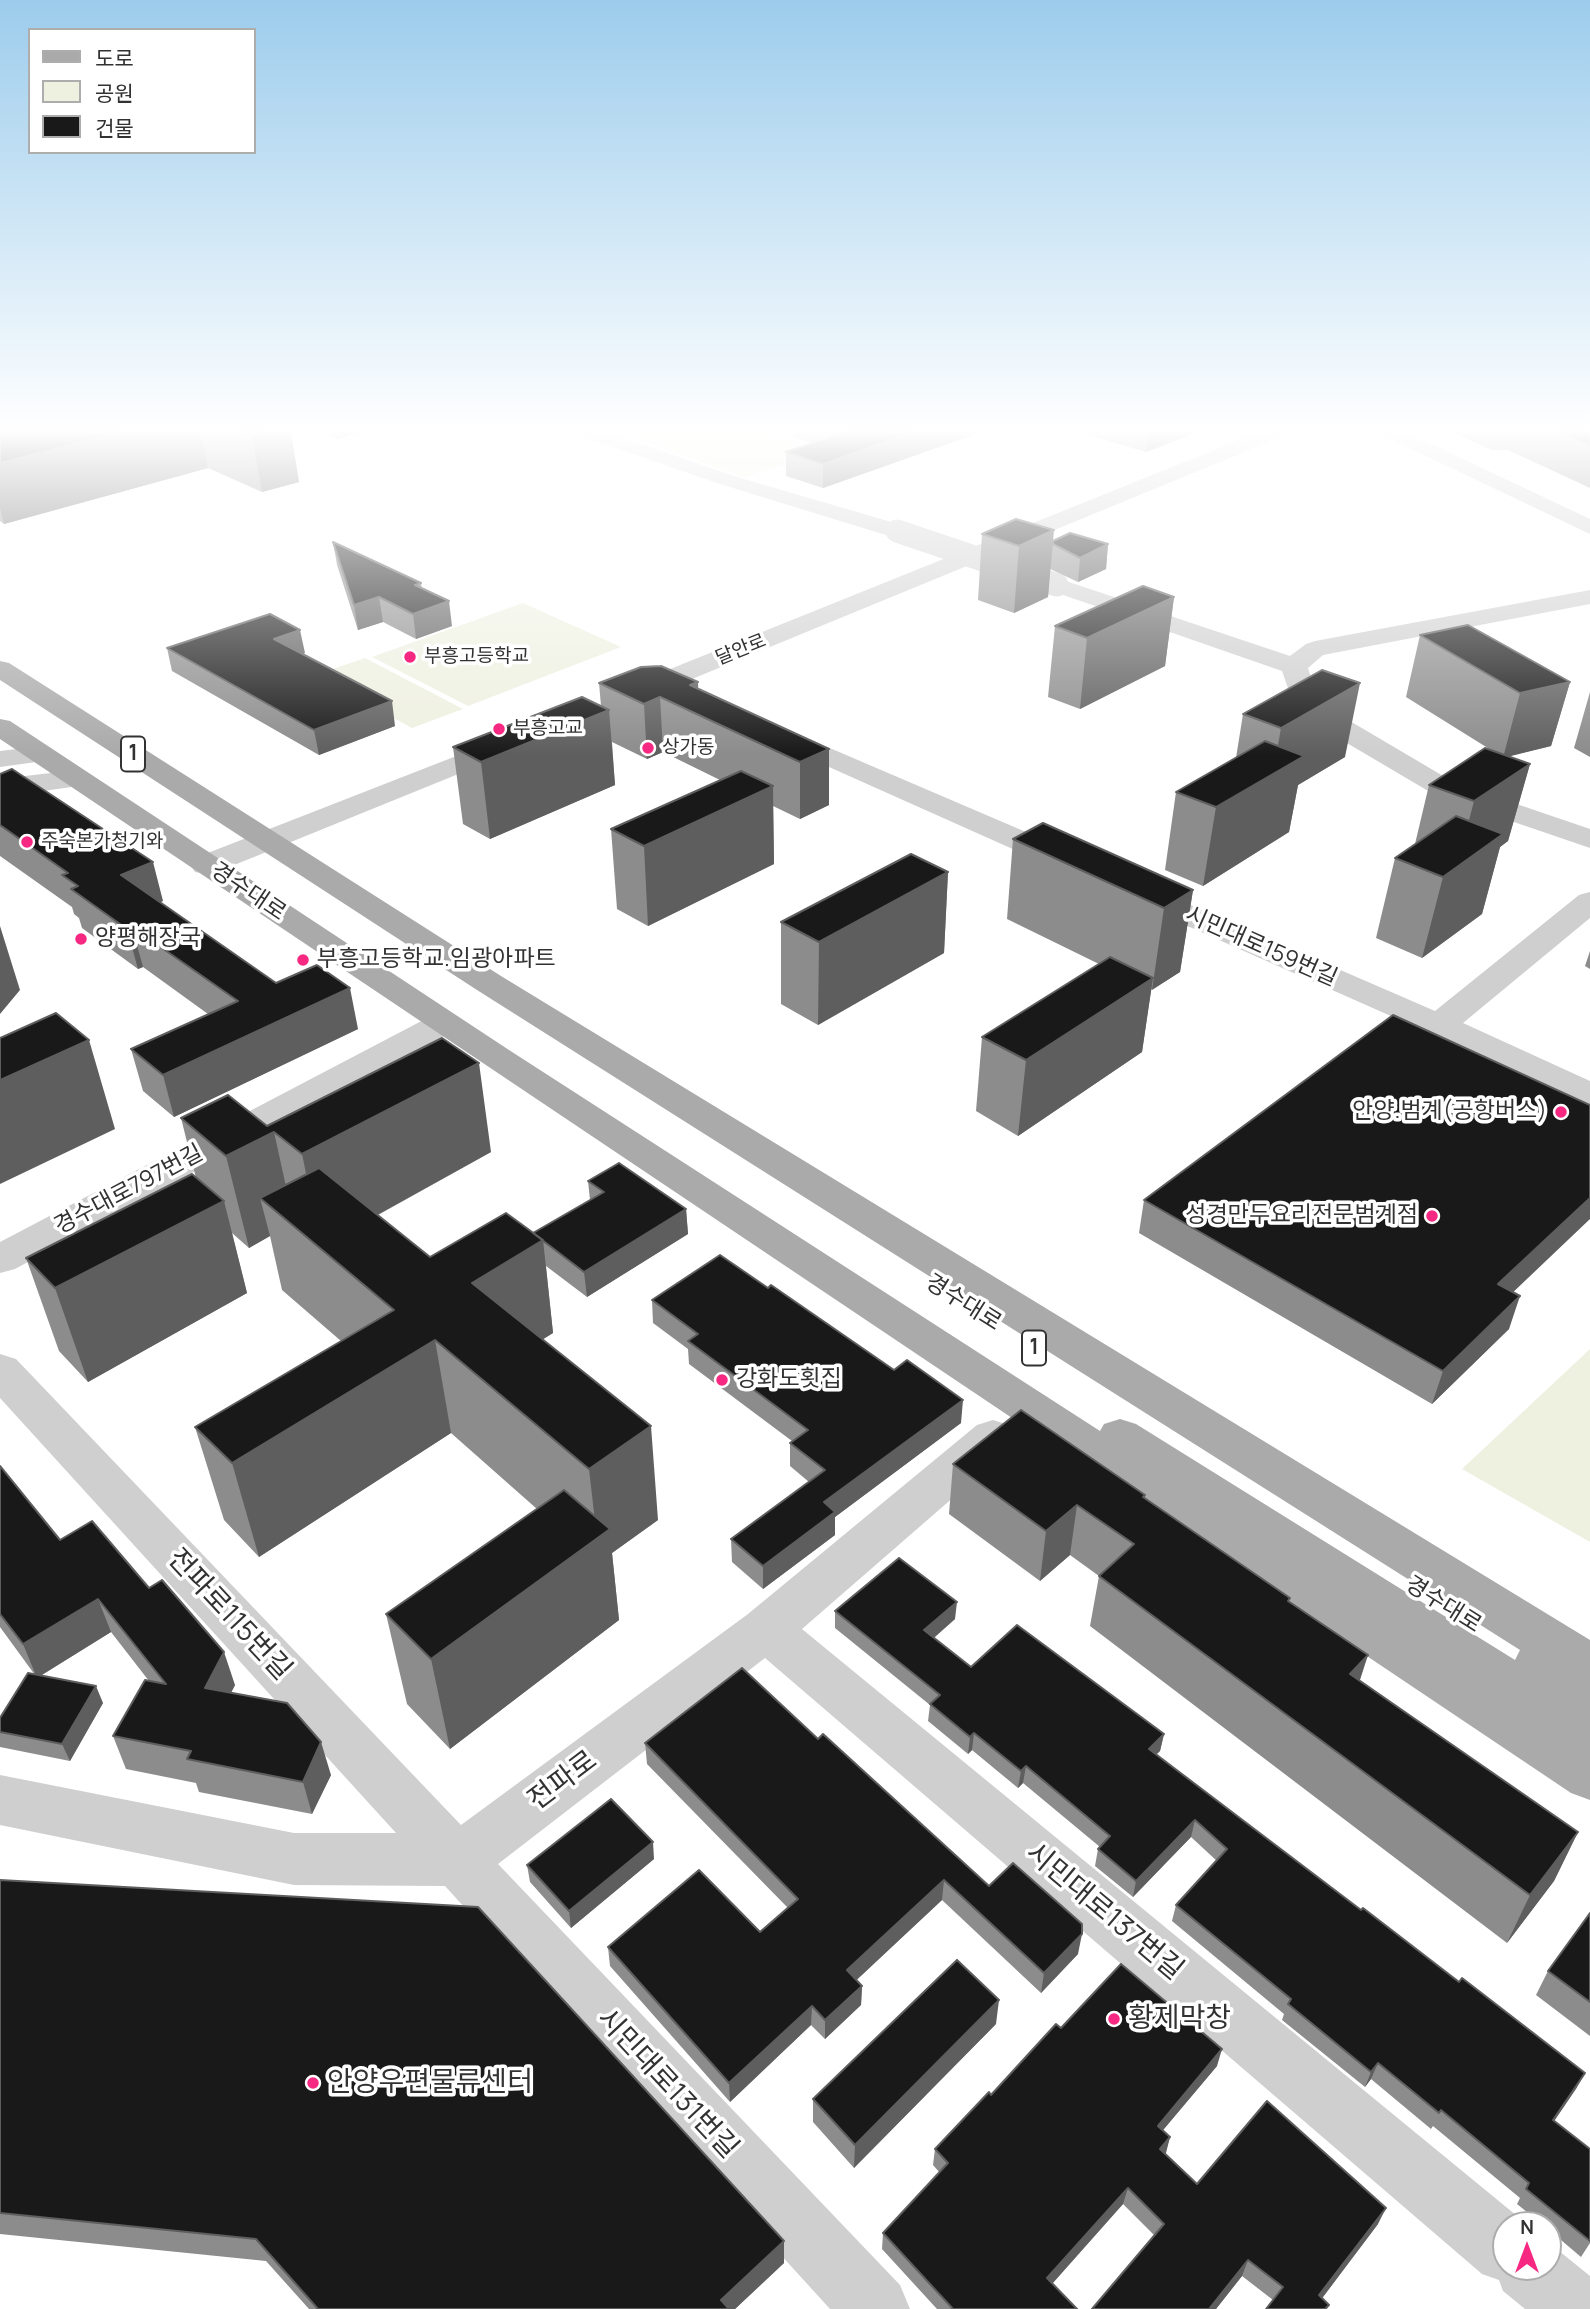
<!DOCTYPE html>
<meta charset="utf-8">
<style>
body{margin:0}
#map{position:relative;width:1590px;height:2309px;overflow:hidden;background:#fff;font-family:Manrope,"Noto Sans KR",sans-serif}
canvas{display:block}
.legend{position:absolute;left:28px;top:28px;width:228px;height:126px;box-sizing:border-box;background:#fff;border:2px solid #adadad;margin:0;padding:9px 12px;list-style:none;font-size:21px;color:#323232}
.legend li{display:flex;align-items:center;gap:14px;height:35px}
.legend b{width:35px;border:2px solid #adadad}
.north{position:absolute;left:1492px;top:2211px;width:70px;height:70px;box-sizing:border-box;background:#fff;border:2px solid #adadad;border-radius:50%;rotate:0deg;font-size:19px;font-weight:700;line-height:28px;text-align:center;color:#323232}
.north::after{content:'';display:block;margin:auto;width:24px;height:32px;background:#f62881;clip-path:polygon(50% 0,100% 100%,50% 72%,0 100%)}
</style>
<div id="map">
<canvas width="1590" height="2309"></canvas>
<ul class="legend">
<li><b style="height:9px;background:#aaa"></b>도로</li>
<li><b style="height:19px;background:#eef0e0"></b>공원</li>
<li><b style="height:19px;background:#191919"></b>건물</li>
</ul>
<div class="north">N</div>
</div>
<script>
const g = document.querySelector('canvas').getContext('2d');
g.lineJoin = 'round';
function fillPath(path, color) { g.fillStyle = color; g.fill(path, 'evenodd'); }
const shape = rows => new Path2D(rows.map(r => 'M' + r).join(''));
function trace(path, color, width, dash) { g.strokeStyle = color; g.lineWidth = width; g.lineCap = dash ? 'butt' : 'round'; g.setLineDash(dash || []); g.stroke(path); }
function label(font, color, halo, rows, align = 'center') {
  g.font = font + ' Manrope,"Noto Sans KR",sans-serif'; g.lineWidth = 7; g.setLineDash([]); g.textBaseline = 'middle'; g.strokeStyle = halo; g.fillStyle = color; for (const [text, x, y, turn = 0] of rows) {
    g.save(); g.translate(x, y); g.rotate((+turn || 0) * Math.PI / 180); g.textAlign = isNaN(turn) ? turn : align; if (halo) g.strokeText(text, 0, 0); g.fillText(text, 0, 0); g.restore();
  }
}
const green = shape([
 [616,432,759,432,824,453,744,477],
 [523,603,621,647,468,706,372,657],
 [365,658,463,709,412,728,315,675],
 [1590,1349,1590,1542,1462,1469]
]);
const minor = shape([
 [578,432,607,432,734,476,905,526,908,531,905,536,889,536,720,484,581,436,578,432],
 [1259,432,1286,432,1283,436,641,700,632,702,623,700,619,694,623,688,1259,432],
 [1381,432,1406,432,1590,519,1590,534,1384,436,1381,432],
 [1057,578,1290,656,1306,644,1315,641,1590,590,1590,604,1323,655,1308,668,1314,687,1333,711,1455,783,1590,829,1590,848,1435,795,1313,723,1288,688,1282,671,1049,590,1045,585,1049,580,1057,578],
 [783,728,1075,853,1079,860,1075,867,1064,869,1053,867,773,742,769,736,773,730,783,728],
 [505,737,515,739,519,745,515,751,217,872,206,874,195,872,190,865,195,858,505,737],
 [41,746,51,748,55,754,51,760,0,767,0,751,41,746],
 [76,770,86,773,90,779,86,785,0,797,0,779,76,770],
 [1142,884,1435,1011,1579,895,1590,892,1590,918,1463,1023,1590,1081,1590,1106,1577,1103,1427,1032,1131,901,1126,894,1131,887,1142,884],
 [443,1012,455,1016,461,1023,455,1030,15,1269,0,1273,0,1242,431,1016,443,1012],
 [0,1354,16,1359,461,1825,748,1614,977,1425,993,1420,1009,1425,1016,1437,1009,1449,802,1629,1528,2225,1506,2225,1506,2267,1548,2267,1548,2242,1590,2276,1590,2309,1525,2309,1503,2291,1499,2280,1482,2274,765,1658,498,1864,900,2285,910,2309,830,2309,445,1886,294,1885,0,1825,0,1775,294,1833,396,1833,0,1398,0,1354]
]);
const major = shape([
 [0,661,9,663,501,976,1590,1640,1590,1800,1571,1793,0,739,0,719,10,721,509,1050,1100,1431,1104,1424,1120,1419,1136,1424,1515,1660,1520,1650,477,990,0,680,0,661]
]);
const minorBridge = shape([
 [897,531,1057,585]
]);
const wall = shape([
 [0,432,296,432,291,433,299,482,262,492,208,468,4,524,0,521],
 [321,432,362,432,337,439],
 [794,432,981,432,823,488,786,476,786,452,812,443,794,437],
 [1079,432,1198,432,1146,452],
 [1451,432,1590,432,1590,488,1508,450,1492,450],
 [982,534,1053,541,1108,544,1106,569,1078,582,1050,569,1048,597,1014,613,978,600],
 [333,542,421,583,422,589,452,626,416,639,383,622,358,630,337,565],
 [1174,597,1165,666,1080,709,1048,697,1055,626],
 [1420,635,1570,682,1551,746,1508,756,1530,764,1508,841,1500,847,1482,914,1422,958,1376,938,1395,858,1415,844,1429,785,1491,750,1406,697],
 [167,648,305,653,303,654,395,726,319,755,172,671],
 [1322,670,1345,757,1298,785,1289,832,1203,886,1165,870,1176,792,1236,758,1243,714],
 [698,682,698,689,829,749,829,805,800,819,773,806,774,864,648,926,617,909,611,829,720,780,663,752,647,759,612,742,615,785,490,839,463,824,453,747,601,706,599,683],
 [1590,692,1590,757,1574,748],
 [0,774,163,901,160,902,276,983,358,1029,174,1117,143,1091,131,1049,208,1014,143,967,138,969,82,928,79,918,74,914,72,907,0,856],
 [1013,839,1193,890,1180,972,1151,990,1142,1052,1018,1136,976,1111,982,1037,1099,964,1007,919],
 [948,872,944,953,818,1025,781,1004,781,922],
 [1590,951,1590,969,1585,966],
 [181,1118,267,1126,491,1152,378,1215,430,1257,533,1233,590,1200,588,1181,686,1209,688,1234,587,1297,546,1266,553,1333,543,1339,658,1520,612,1553,619,1620,450,1749,407,1704,386,1614,537,1509,451,1433,259,1557,224,1520,195,1427,341,1341,282,1290,270,1236,249,1248,232,1233,247,1293,88,1382,59,1351,26,1258,196,1178],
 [1144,1200,1513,1292,1509,1329,1432,1404,1139,1233],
 [652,1300,961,1423,835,1517,835,1535,763,1589,732,1562,731,1539,809,1482,790,1466,790,1443,792,1441,689,1364,688,1349,653,1323],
 [953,1464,1145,1495,1145,1498,1289,1602,1360,1680,1578,1832,1554,1881,1507,1943,1090,1626,1099,1576,1070,1555,1040,1581,949,1514],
 [0,1466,60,1540,149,1588,235,1685,231,1693,331,1775,312,1814,199,1792,196,1783,126,1769,113,1736,149,1681,111,1632,40,1676,103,1703,70,1761,0,1747,0,1718,35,1675,0,1627],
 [835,1611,955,1619,934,1638,971,1667,1164,1734,1160,1751,1156,1754,1361,1910,1585,2073,1554,2121,1590,2149,1590,2243,1581,2257,1548,2229,1548,2225,1543,2225,1517,2204,1520,2198,1433,2126,1431,2129,1371,2079,1365,2087,1282,2020,1284,2014,1172,1921,1176,1905,1217,1861,1191,1837,1133,1897,1095,1866,1098,1849,1100,1847,1023,1783,1018,1788,972,1750,968,1754,928,1721,930,1705,835,1628],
 [818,1739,989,1886,1078,1954,1041,1993,942,1900,856,1980,862,1986,861,2005,825,2039,811,2025,730,2102,610,1966,608,1947,760,1932,788,1908,647,1764,645,1743],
 [654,1859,571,1928,530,1882,527,1865],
 [0,1880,784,2241,784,2263,735,2309,309,2309,266,2261,0,2234],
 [1590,1913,1590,2036,1536,1995,1548,1971],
 [996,2024,854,2168,813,2122,813,2099],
 [1061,2028,1217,2066,1163,2130,1170,2137,1165,2154,1197,2184,1378,2224,1322,2298,1329,2305,1327,2309,1266,2309,1273,2300,1242,2276,1216,2309,1092,2309,1154,2235,1123,2204,1052,2284,1077,2309,937,2309,882,2249,883,2233,940,2173,933,2165,935,2149]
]);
const shadedWall = shape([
 [123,432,200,432,208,468,4,524,0,508,0,463],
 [241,432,296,432,291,433,299,482,262,492,252,436],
 [336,432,362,432,337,439],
 [915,432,981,432,823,488,823,464],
 [1148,432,1198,432,1146,452],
 [1054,530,1048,597,1014,613,1019,546],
 [1108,544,1106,569,1078,582,1080,558],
 [379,597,383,622,358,630,354,605],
 [1174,597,1165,666,1080,709,1087,638],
 [449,601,452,626,416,639,413,614],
 [300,630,305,653,278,662,274,639],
 [698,682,699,715,690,685],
 [1570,682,1551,746,1503,758,1520,693],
 [1360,683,1345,757,1298,785,1289,832,1203,886,1216,807,1273,774,1281,728],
 [660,697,663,752,647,759,644,704],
 [392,701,395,726,319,755,314,730],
 [609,710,615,785,490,839,481,762],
 [829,749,829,805,800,819,800,762],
 [1530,764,1508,841,1500,847,1482,914,1422,958,1443,877,1457,867,1474,801],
 [773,786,774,864,648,926,644,846],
 [153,862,163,901,131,914,121,875],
 [948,872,944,953,818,1025,819,942],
 [1193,890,1180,972,1152,990,1164,908],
 [0,926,20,990,0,1014],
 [132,927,143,967,138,969,127,929],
 [1153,978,1142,1052,1018,1136,1026,1060],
 [350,988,358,1029,174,1117,163,1075],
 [89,1040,115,1129,0,1184,0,1080],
 [479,1063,491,1152,321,1246,302,1154],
 [274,1132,294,1223,260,1198,270,1236,249,1248,226,1156],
 [1590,1198,1590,1219,1487,1317,1498,1284],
 [224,1201,247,1293,88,1382,55,1288],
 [686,1209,688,1234,587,1297,584,1272],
 [543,1240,553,1333,486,1375,472,1283],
 [1520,1296,1509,1329,1432,1404,1443,1371],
 [435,1340,451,1433,259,1557,232,1463],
 [963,1400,961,1423,835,1517,835,1535,763,1589,763,1566,824,1502],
 [651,1426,658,1520,612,1553,619,1620,450,1749,431,1659,597,1539,589,1469],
 [1077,1505,1070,1555,1040,1581,1046,1531],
 [98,1599,111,1632,37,1678,23,1644],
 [957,1602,955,1619,923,1647,924,1630],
 [224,1652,235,1685,216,1721,205,1688],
 [1368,1655,1352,1705,1350,1674],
 [96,1686,103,1703,70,1761,62,1744],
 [974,1733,972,1750,968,1754,970,1737],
 [1164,1734,1160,1751,1145,1766,1149,1749],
 [321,1742,331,1775,312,1814,303,1782],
 [1026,1766,1023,1783,1018,1788,1021,1771],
 [1195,1820,1191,1837,1133,1897,1136,1881],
 [1578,1832,1554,1881,1507,1943,1530,1895],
 [653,1842,654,1859,571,1928,569,1911],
 [944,1880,942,1900,846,1990,847,1970],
 [1082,1934,1078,1954,1041,1993,1044,1973],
 [862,1986,861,2005,825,2039,825,2020],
 [999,2000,996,2024,854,2168,855,2145],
 [812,2006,811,2025,730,2102,729,2083],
 [1222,2049,1217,2066,1153,2142,1158,2126],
 [1378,2063,1371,2079,1365,2087,1371,2072],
 [1585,2073,1576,2089,1544,2136,1553,2120],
 [1170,2137,1166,2153,1155,2166,1160,2149],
 [1128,2188,1123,2204,1043,2294,1047,2278],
 [1386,2208,1378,2224,1314,2309,1319,2295],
 [784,2241,784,2263,735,2309,722,2309,721,2300],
 [1248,2260,1242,2276,1216,2309,1209,2309]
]);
const building = shape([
 [0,432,123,432,0,463,0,432],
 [241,432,269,432,252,436,241,432],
 [845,432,915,432,823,464,786,452,845,432],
 [1560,432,1590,432,1590,445,1560,432],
 [1016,519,1054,530,1019,546,982,534,1016,519],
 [1070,533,1108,544,1080,558,1053,544,1053,541,1070,533],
 [333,542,421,583,415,585,449,601,413,614,379,597,354,605,333,542],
 [1143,586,1174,597,1087,638,1055,626,1143,586],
 [270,614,300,630,274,639,392,701,314,730,167,648,270,614],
 [1468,625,1570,682,1520,693,1420,635,1468,625],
 [661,666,698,682,690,685,829,749,800,762,660,697,644,704,599,683,641,667,661,666],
 [1322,670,1360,683,1281,728,1243,714,1322,670],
 [582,697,609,710,481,762,453,747,582,697],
 [1265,741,1304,756,1216,807,1176,792,1265,741],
 [1485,748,1530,764,1474,801,1429,785,1485,748],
 [12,769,153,862,121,875,276,983,317,965,350,988,163,1075,131,1049,238,1001,132,927,127,929,71,889,78,886,62,875,68,873,0,825,0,774,12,769],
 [741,771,773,786,644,846,611,829,741,771],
 [1456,816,1503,834,1443,877,1395,858,1456,816],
 [1043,823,1193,890,1164,908,1013,839,1043,823],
 [911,854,948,872,819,942,781,922,911,854],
 [1110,957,1153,978,1026,1060,982,1037,1110,957],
 [56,1013,89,1040,0,1080,0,1038,56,1013],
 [1393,1015,1590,1105,1590,1198,1498,1284,1520,1296,1443,1371,1144,1200,1393,1015],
 [442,1038,479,1063,302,1154,274,1132,226,1156,181,1118,228,1095,267,1126,442,1038],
 [619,1163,686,1209,584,1272,533,1233,604,1192,588,1181,619,1163],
 [319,1168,430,1257,506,1213,543,1240,472,1283,651,1426,589,1469,435,1340,232,1463,195,1427,394,1310,260,1198,319,1168],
 [192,1174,224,1201,55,1288,26,1258,192,1174],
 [720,1255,768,1288,771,1285,894,1370,907,1360,963,1400,824,1502,835,1512,763,1566,731,1539,825,1470,790,1443,808,1430,688,1341,698,1334,652,1300,720,1255],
 [1021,1410,1145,1495,1143,1497,1290,1598,1288,1601,1368,1655,1350,1674,1578,1832,1530,1895,1099,1576,1134,1544,1077,1505,1046,1531,953,1464,1021,1410],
 [0,1466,60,1540,92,1521,149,1588,162,1580,224,1652,205,1688,287,1703,321,1742,303,1782,187,1759,191,1751,113,1736,145,1680,166,1684,98,1599,23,1644,0,1614,0,1466],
 [564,1490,610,1529,431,1659,386,1614,564,1490],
 [899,1558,957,1602,924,1630,971,1667,1017,1625,1164,1734,1149,1749,1361,1910,1363,1908,1459,1982,1462,1978,1585,2073,1553,2120,1590,2149,1590,2241,1526,2189,1529,2183,1441,2110,1439,2113,1378,2063,1371,2072,1288,2004,1291,1999,1176,1905,1227,1849,1195,1820,1136,1881,1098,1849,1110,1836,1026,1766,1021,1771,974,1733,970,1737,930,1704,940,1695,835,1611,899,1558],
 [742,1668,818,1739,823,1734,989,1886,1013,1863,1082,1924,1082,1934,1044,1973,944,1880,847,1970,862,1986,825,2020,812,2006,729,2083,608,1947,699,1870,760,1932,798,1899,645,1743,742,1668],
 [28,1673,96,1686,62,1744,0,1732,0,1718,28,1673],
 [611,1799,653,1842,569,1911,527,1865,611,1799],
 [0,1880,478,1907,784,2241,721,2300,729,2309,318,2309,256,2239,0,2213,0,1880],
 [1590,1913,1590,2002,1548,1971,1590,1913],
 [957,1960,999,2000,855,2145,813,2099,957,1960],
 [1121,1964,1222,2049,1158,2126,1170,2137,1160,2149,1197,2184,1267,2101,1386,2208,1319,2295,1329,2305,1325,2309,1266,2309,1283,2287,1248,2260,1209,2309,1092,2309,1164,2224,1128,2188,1047,2278,1077,2309,953,2309,883,2233,948,2163,935,2149,989,2092,991,2095,1056,2024,1061,2028,1121,1964]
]);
const markers = [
 [410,657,7,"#f62881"],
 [499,729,7,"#f62881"],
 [648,748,7,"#f62881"],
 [27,842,7,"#f62881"],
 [81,939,7,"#f62881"],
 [303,960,7,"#f62881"],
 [1561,1112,7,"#f62881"],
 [1432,1216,7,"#f62881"],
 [722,1380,7,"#f62881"],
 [1114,2019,7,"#f62881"],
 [313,2083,7,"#f62881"]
];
const farStreetnames = [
 ["달안로",741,650,-22]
];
const farPoinames = [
 ["부흥고등학교",424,657],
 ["부흥고교",513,729],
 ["상가동",662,748],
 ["주숙본가청기와",41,842]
];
const shields = [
 [133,754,24],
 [1034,1348,24]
];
const shieldNames = [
 ["1",133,754],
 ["1",1034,1348]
];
const streetNames = [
 ["경수대로",248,892,34],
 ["시민대로159번길",1261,947,24],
 ["경수대로797번길",129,1190,-28],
 ["경수대로",963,1303,32],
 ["경수대로",1443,1605,32]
];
const poiNames = [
 ["양평해장국",95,939],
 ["부흥고등학교.임광아파트",317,960],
 ["안양.범계(공항버스)",1547,1112,"right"],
 ["성경만두요리전문범계점",1418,1216,"right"],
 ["강화도횟집",736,1380]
];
const nearStreetnames = [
 ["전파로115번길",229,1615,47],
 ["전파로",563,1781,-37],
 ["시민대로137번길",1104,1912,40],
 ["시민대로131번길",667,2084,47]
];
const nearPoinames = [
 ["황제막창",1128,2019],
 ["안양우편물류센터",327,2083]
];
fillPath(green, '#eef0e0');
fillPath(minor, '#cfcfcf');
fillPath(major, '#aaa');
trace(minorBridge, '#cfcfcf', 23);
fillPath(wall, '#8c8c8c');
fillPath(shadedWall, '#5e5e5e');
fillPath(building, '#191919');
trace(building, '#5e5e5e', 2);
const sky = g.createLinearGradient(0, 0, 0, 755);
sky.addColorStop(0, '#9cccec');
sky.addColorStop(0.57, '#fff');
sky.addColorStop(1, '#ffffff00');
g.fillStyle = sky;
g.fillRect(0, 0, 1590, 755);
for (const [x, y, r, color] of markers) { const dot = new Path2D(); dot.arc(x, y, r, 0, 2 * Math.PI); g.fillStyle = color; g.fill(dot); trace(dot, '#fff', 2.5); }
label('19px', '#323232', '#fff', farStreetnames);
label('19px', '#323232', '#fff', farPoinames, 'left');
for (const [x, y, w] of shields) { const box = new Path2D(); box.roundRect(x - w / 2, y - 17.5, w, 35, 5); g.fillStyle = '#fff'; g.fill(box); trace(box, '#323232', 2); }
label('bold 21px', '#323232', null, shieldNames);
label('23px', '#323232', '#fff', streetNames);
label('23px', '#323232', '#fff', poiNames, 'left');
label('28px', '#323232', '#fff', nearStreetnames);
label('28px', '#323232', '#fff', nearPoinames, 'left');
</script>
